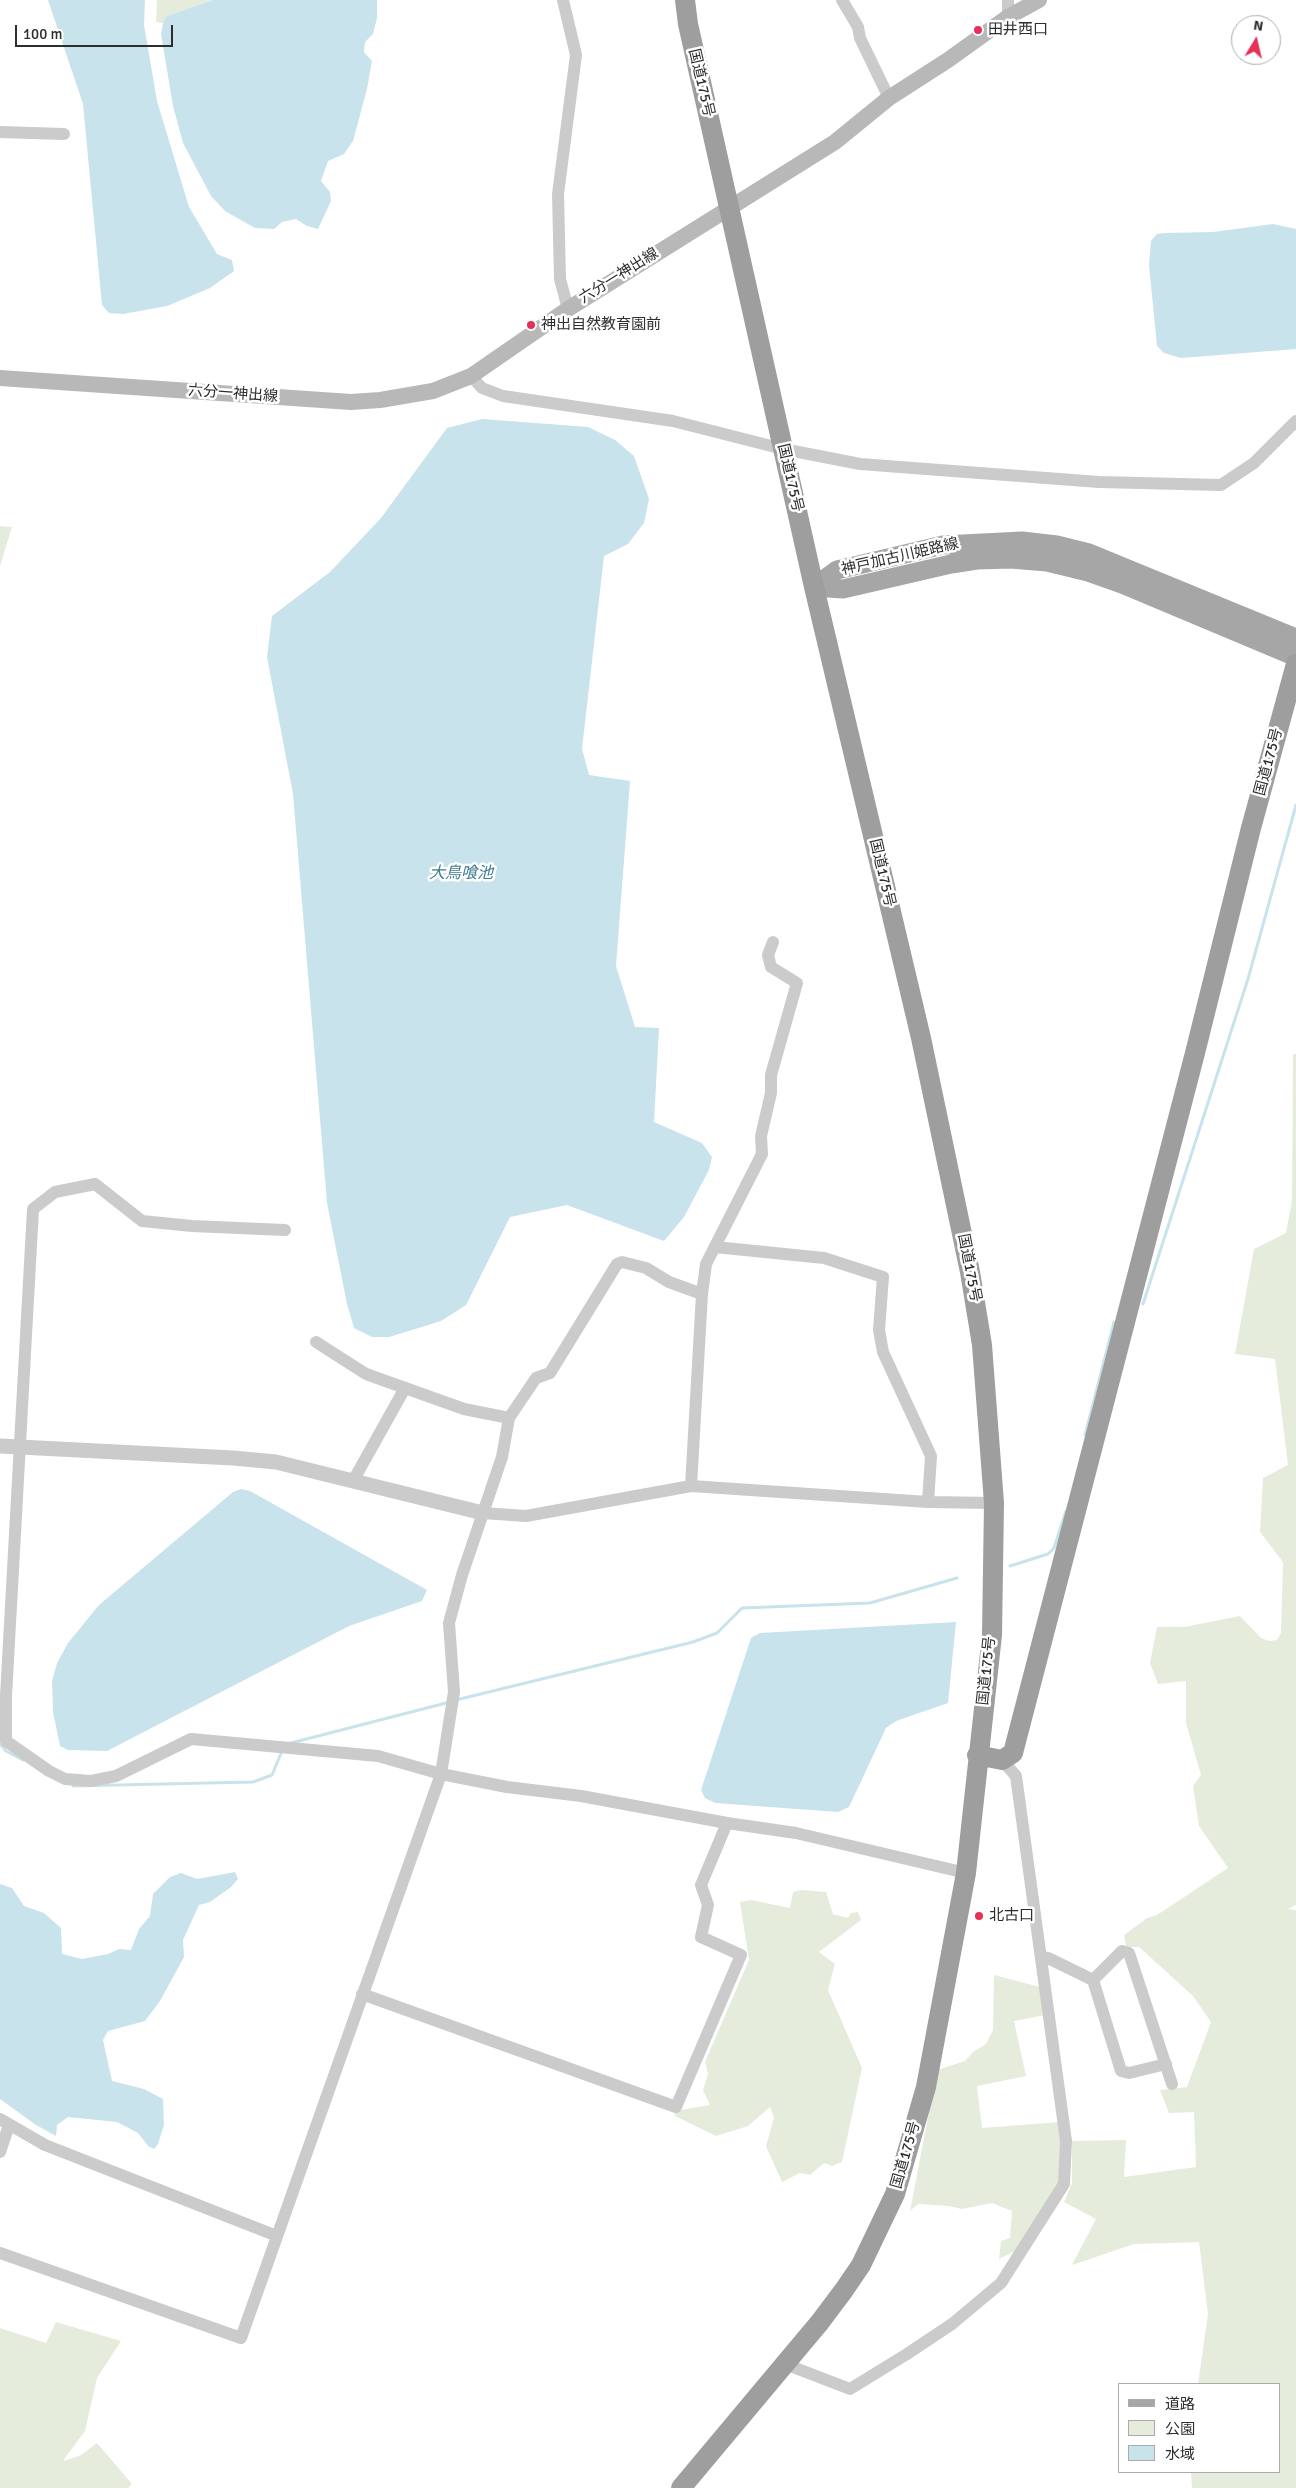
<!DOCTYPE html>
<meta charset="utf-8">
<style>
body{margin:0}
#map{position:relative;width:1296px;height:2488px;overflow:hidden;background:#fff;font-family:Signika,"Noto Sans JP",sans-serif}
canvas{display:block}
.legend{position:absolute;left:1118px;top:2383px;width:162px;height:90px;box-sizing:border-box;background:#fff;border:1px solid #ababab;margin:0;padding:6px 9px;list-style:none;font-size:15px;color:#2e2e2e}
.legend li{display:flex;align-items:center;gap:10px;height:25px}
.legend b{width:25px;border:1px solid #ababab}
.north{position:absolute;left:1231px;top:15px;width:50px;height:50px;box-sizing:border-box;background:#fff;border:1px solid #ababab;border-radius:50%;rotate:9deg;font-size:14px;font-weight:700;line-height:20px;text-align:center;color:#2e2e2e}
.north::after{content:'';display:block;margin:auto;width:18px;height:22px;background:#e63057;clip-path:polygon(50% 0,100% 100%,50% 72%,0 100%)}
.scale{position:absolute;left:15px;top:25px;width:158px;height:22px;box-sizing:border-box;border:2px solid #2e2e2e;border-top:0;padding-left:6px;font-size:15px;line-height:18px;white-space:nowrap;color:#2e2e2e;-webkit-text-stroke:4px #fff;paint-order:stroke}
</style>
<div id="map">
<canvas width="1296" height="2488"></canvas>
<ul class="legend">
<li><b style="height:6px;background:#a6a6a6"></b>道路</li>
<li><b style="height:14px;background:#e6ecdc"></b>公園</li>
<li><b style="height:14px;background:#c8e3ec"></b>水域</li>
</ul>
<div class="north">N</div>
<div class="scale">100 m</div>
</div>
<script>
const g = document.querySelector('canvas').getContext('2d');
g.lineJoin = 'round';
function fillPath(path, color) { g.fillStyle = color; g.fill(path, 'evenodd'); }
const shape = rows => new Path2D(rows.map(r => 'M' + r).join(''));
function trace(path, color, width, dash) { g.strokeStyle = color; g.lineWidth = width; g.lineCap = dash ? 'butt' : 'round'; g.setLineDash(dash || []); g.stroke(path); }
function label(font, color, halo, rows, align = 'center') {
  g.font = font + ' Signika,"Noto Sans JP",sans-serif'; g.lineWidth = 5; g.setLineDash([]); g.textBaseline = 'middle'; g.strokeStyle = halo; g.fillStyle = color; for (const [text, x, y, turn = 0] of rows) {
    g.save(); g.translate(x, y); g.rotate((+turn || 0) * Math.PI / 180); g.textAlign = isNaN(turn) ? turn : align; if (halo) g.strokeText(text, 0, 0); g.fillText(text, 0, 0); g.restore();
  }
}
const green = shape([
 [157,0,213,0,168,16,163,23,156,22],
 [0,526,12,527,0,566],
 [1293,1054,1296,1054,1296,1905,1288,1909,1296,1910,1296,2488,1192,2488,1191,2472,1280,2472,1280,2384,1198,2384,1208,2314,1199,2242,1134,2244,1072,2265,1096,2219,1064,2202,1072,2183,1072,2141,1126,2140,1124,2177,1196,2167,1194,2112,1169,2113,1160,2090,1187,2087,1211,2022,1193,1996,1139,1947,1126,1947,1124,1935,1147,1918,1157,1915,1228,1868,1199,1826,1193,1786,1201,1775,1186,1723,1186,1681,1158,1684,1150,1663,1157,1627,1184,1627,1240,1616,1261,1638,1269,1641,1277,1640,1281,1633,1283,1562,1260,1532,1263,1478,1288,1465,1275,1359,1235,1354,1254,1249,1286,1233,1292,1200],
 [801,1890,826,1892,833,1914,848,1918,851,1913,858,1912,861,1920,819,1952,835,1964,828,1990,862,2068,842,2162,832,2166,824,2163,810,2175,800,2173,782,2182,766,2146,774,2118,770,2107,748,2126,716,2136,675,2116,675,2111,710,2105,703,2090,708,2074,705,2062,749,1960,740,1902,751,1900,790,1908,793,1892],
 [994,1975,1040,1987,1045,2015,1014,2021,1026,2076,977,2086,982,2128,1060,2122,1061,2183,1021,2248,999,2259,1001,2241,1010,2238,1012,2211,992,2203,962,2209,948,2206,918,2204,910,2211,937,2070,965,2061,973,2052,986,2044,993,2030],
 [56,2322,121,2341,97,2378,85,2431,65,2458,64,2461,81,2455,97,2443,132,2484,128,2488,0,2488,0,2328,46,2343]
]);
const water = shape([
 [48,0,145,0,144,25,157,101,189,207,217,254,232,260,234,271,210,288,167,306,123,314,109,313,102,305,83,104],
 [213,0,377,0,377,18,373,34,365,42,364,52,372,61,367,89,353,141,344,154,328,161,321,181,330,192,331,201,318,229,307,226,296,219,282,222,274,229,255,228,225,211,211,196,183,143,173,106,161,34,163,23,167,16],
 [1273,224,1296,229,1296,349,1181,358,1164,353,1157,346,1149,265,1151,241,1157,234,1165,233,1213,232],
 [482,419,588,427,615,440,634,456,649,499,644,523,628,544,604,556,582,749,589,775,630,781,616,966,635,1027,659,1028,654,1122,702,1143,712,1157,709,1170,684,1217,664,1241,567,1205,510,1217,466,1305,441,1321,389,1337,372,1337,354,1328,347,1304,327,1203,293,794,267,657,272,616,330,572,381,518,447,428],
 [241,1489,250,1491,427,1590,422,1601,349,1626,107,1751,68,1750,60,1746,53,1712,52,1681,57,1663,68,1643,99,1605,233,1492],
 [956,1622,948,1703,896,1721,886,1728,849,1807,838,1812,715,1803,705,1798,701,1790,751,1638,760,1633],
 [235,1872,238,1879,231,1887,210,1902,199,1905,183,1940,184,1957,160,2001,145,2021,108,2031,103,2040,112,2081,144,2089,163,2099,164,2125,158,2144,154,2149,148,2146,138,2133,117,2122,68,2117,57,2125,56,2136,36,2125,0,2099,0,1884,12,1888,24,1906,44,1913,61,1928,62,1954,82,1959,108,1954,119,1949,131,1950,139,1929,150,1916,153,1894,170,1877,181,1873,197,1879]
]);
const stream = shape([
 [1143,1304,1248,979,1296,805],
 [1085,1435,1114,1322],
 [1010,1566,1048,1554,1054,1548,1066,1511],
 [456,1700,693,1642,717,1633,742,1608,870,1603,957,1578],
 [0,1744,6,1751,23,1760],
 [287,1744,450,1702],
 [73,1786,253,1782,272,1775,282,1751]
]);
const minor = shape([
 [563,0,576,55,558,194,560,279,568,309],
 [842,0,858,27,860,38,889,98],
 [1008,0,1008,17],
 [0,132,64,134],
 [471,376,482,388,503,396,673,421,783,449,860,464,1099,482,1221,485,1254,463,1296,421],
 [715,1247,824,1258,883,1277,879,1330,883,1352,931,1456,928,1502],
 [509,1418,536,1378,550,1373,617,1264,622,1262,646,1268,669,1282,702,1294],
 [353,1481,405,1388],
 [691,1486,702,1294,706,1264,762,1154,761,1136,771,1093,771,1075,797,983,771,967,768,955,773,942],
 [483,1513,526,1516,691,1486,928,1502,994,1503],
 [6,1741,49,1771,65,1779,91,1781,116,1776,191,1739,378,1756,441,1774,507,1787,581,1796,727,1823,796,1833,966,1873],
 [6,1741,6,1696,33,1209,55,1192,95,1184,142,1221,192,1226,285,1230],
 [1041,1957,1048,1958,1093,1980,1122,1951,1129,1953,1172,2084],
 [1093,1980,1121,2071,1129,2073,1166,2064],
 [362,1994,676,2107,741,1955,701,1937,708,1905,701,1885,727,1823],
 [0,2119,45,2145,277,2236],
 [0,2152,9,2125],
 [0,2253,241,2338,441,1774,454,1692,449,1623,462,1575,502,1457,509,1418,464,1409,366,1374,316,1342],
 [785,2364,850,2389,907,2354,952,2324,1001,2283,1064,2184,1066,2141,1016,1776,1002,1760]
]);
const tertiary = shape([
 [0,1446,233,1458,276,1462,483,1513]
]);
const secondary = shape([
 [0,378,351,402,380,400,433,391,471,376,568,309,835,142,889,98,948,60,1008,17,1039,0]
]);
const primary = shape([
 [814,587,837,570,943,545,1022,541,1057,545,1089,553,1296,638],
 [814,587,843,589,951,564,977,560,1011,559,1047,562,1088,572,1122,584,1296,657]
]);
const trunk = shape([
 [977,1755,1002,1760,1013,1753,1195,1053,1251,828,1296,664],
 [681,2488,820,2322,844,2290,861,2265,895,2194,926,2087,966,1873,992,1635,994,1503,982,1345,970,1272,921,1038,814,587,688,24,685,0]
]);
const markers = [
 [978,30,5,"#e63057"],
 [531,325,5,"#e63057"],
 [979,1916,5,"#e63057"]
];
const poiNames = [
 ["田井西口",988,30],
 ["神出自然教育園前",541,325],
 ["北古口",989,1916]
];
const streetNames = [
 ["国道175号",701,83,77],
 ["六分一神出線",619,276,-32],
 ["六分一神出線",233,394,4],
 ["国道175号",790,478,77],
 ["神戸加古川姫路線",900,557,-13],
 ["国道175号",1269,762,-75],
 ["国道175号",882,873,77],
 ["国道175号",969,1268,79],
 ["国道175号",987,1671,-84],
 ["国道175号",906,2155,-74]
];
const waterNames = [
 ["大鳥喰池",461,874]
];
fillPath(green, '#e6ecdc');
fillPath(water, '#c8e3ec');
trace(stream, '#c8e3ec', 3);
trace(minor, '#cbcbcb', 12);
trace(tertiary, '#cbcbcb', 15);
trace(secondary, '#b8b8b8', 16);
trace(primary, '#a6a6a6', 19);
trace(trunk, '#9e9e9e', 20);
for (const [x, y, r, color] of markers) { const dot = new Path2D(); dot.arc(x, y, r, 0, 2 * Math.PI); g.fillStyle = color; g.fill(dot); trace(dot, '#fff', 2); }
label('15px', '#2e2e2e', '#fff', poiNames, 'left');
label('15px', '#2e2e2e', '#fff', streetNames);
label('italic 16px', '#3c7c90', '#fff', waterNames);
</script>
